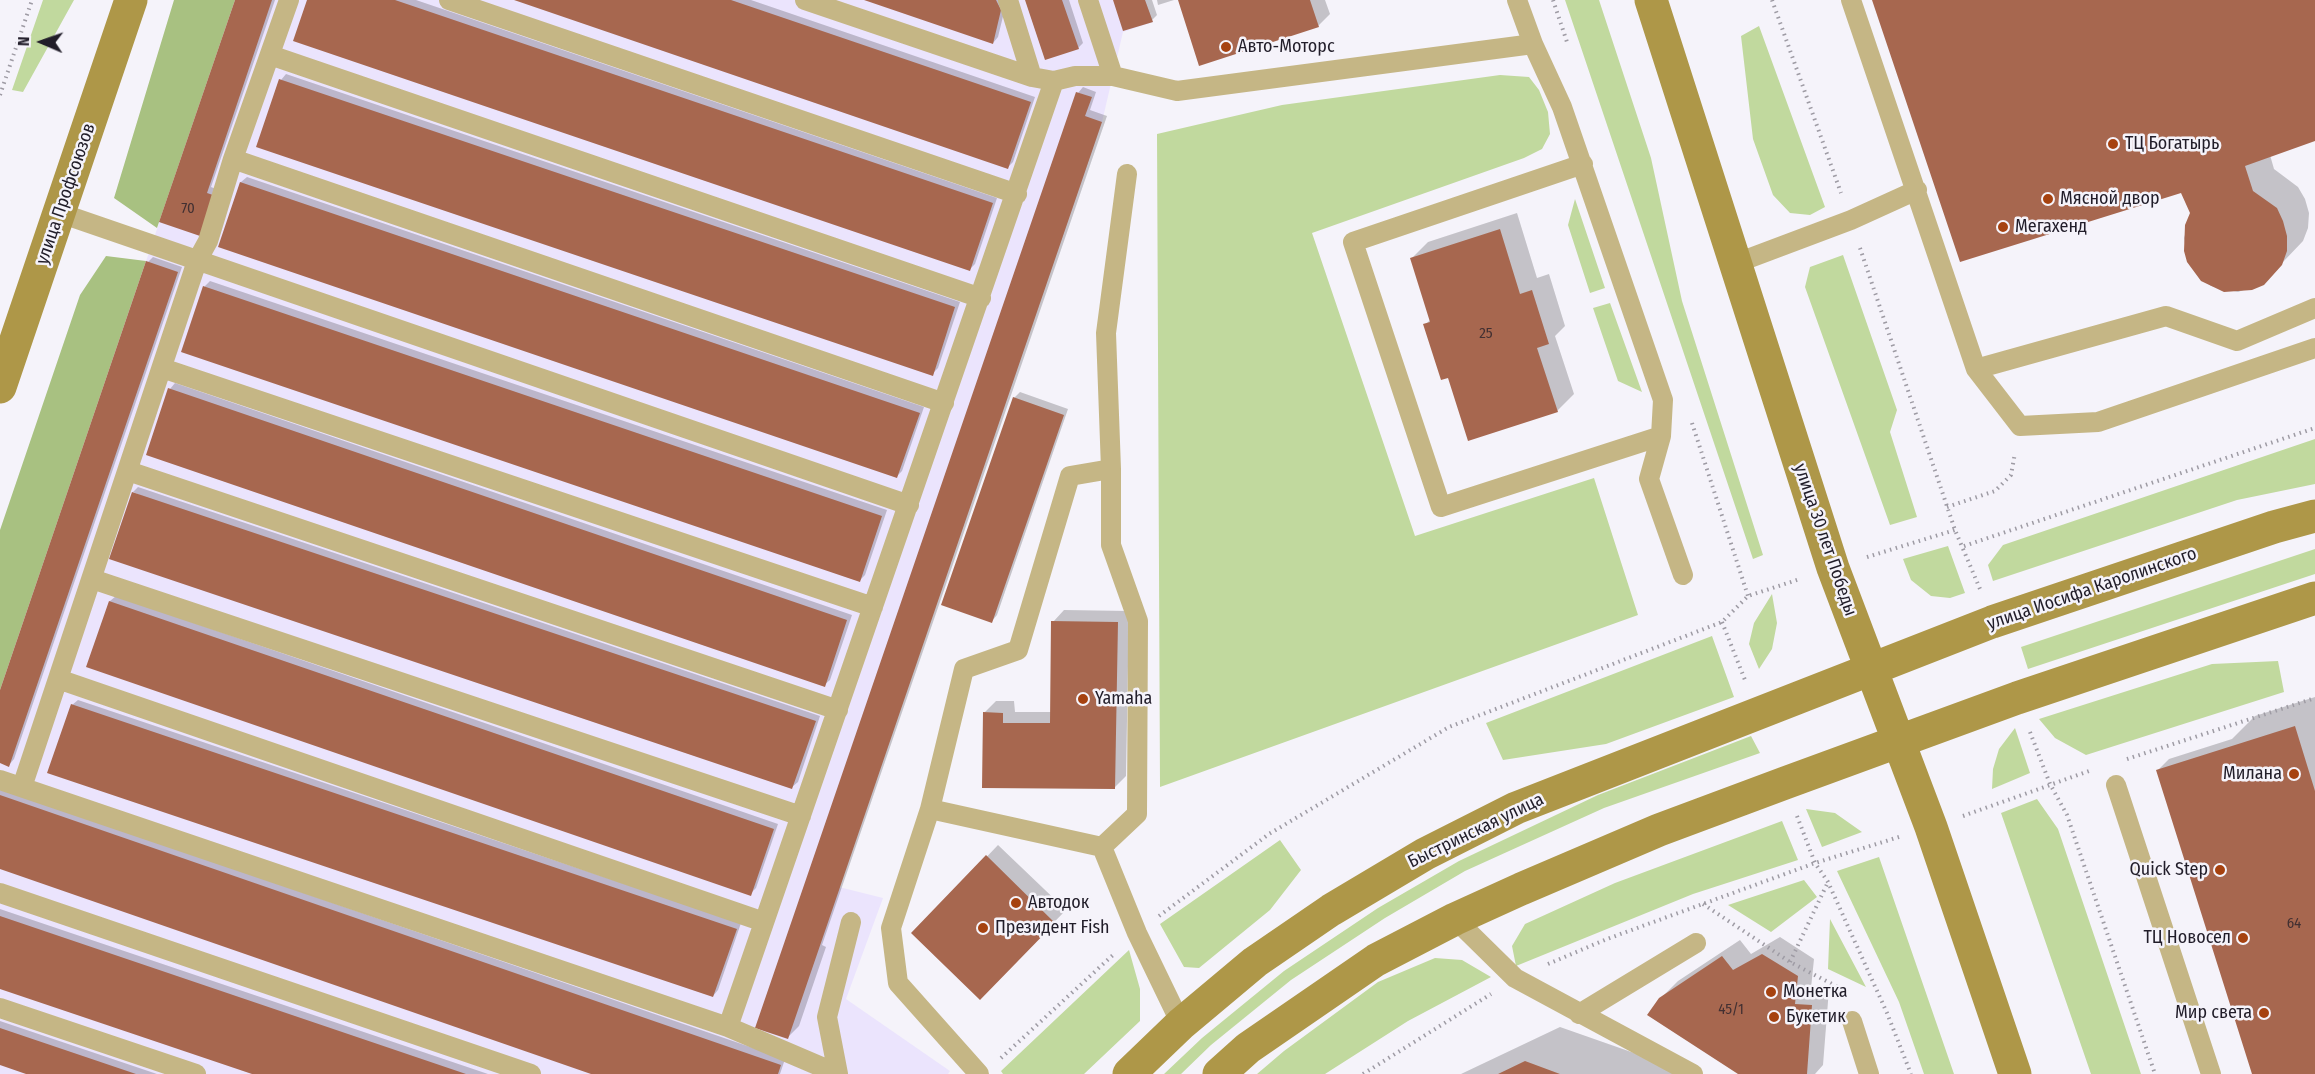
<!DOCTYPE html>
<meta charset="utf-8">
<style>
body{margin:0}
#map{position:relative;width:2315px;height:1074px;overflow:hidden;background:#f5f3fa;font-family:"Fira Sans Condensed",sans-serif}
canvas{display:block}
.north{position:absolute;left:12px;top:12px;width:60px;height:60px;-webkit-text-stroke:4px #f5f3fa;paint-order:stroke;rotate:272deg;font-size:16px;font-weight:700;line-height:24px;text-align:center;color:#211d29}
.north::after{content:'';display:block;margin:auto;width:21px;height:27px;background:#211d29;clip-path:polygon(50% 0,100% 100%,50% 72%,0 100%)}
</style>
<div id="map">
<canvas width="2315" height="1074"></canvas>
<div class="north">N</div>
</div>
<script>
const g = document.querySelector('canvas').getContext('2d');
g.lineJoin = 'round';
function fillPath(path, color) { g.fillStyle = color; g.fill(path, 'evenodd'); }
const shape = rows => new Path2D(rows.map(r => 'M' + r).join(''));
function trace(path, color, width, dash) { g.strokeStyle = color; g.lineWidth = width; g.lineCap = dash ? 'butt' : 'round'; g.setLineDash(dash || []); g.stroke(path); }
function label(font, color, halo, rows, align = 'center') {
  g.font = font + ' "Fira Sans Condensed",sans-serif'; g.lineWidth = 5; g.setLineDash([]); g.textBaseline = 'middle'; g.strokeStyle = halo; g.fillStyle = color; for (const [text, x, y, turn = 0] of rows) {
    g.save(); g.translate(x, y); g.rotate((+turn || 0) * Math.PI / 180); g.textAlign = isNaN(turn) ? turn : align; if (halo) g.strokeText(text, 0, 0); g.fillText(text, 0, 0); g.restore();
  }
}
const built = shape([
 [235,0,1145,0,1153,22,1123,32,1102,122,839,887,883,898,846,999,950,1071,948,1074,0,1074,0,690]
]);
const green = shape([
 [43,0,74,0,23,92,12,90],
 [1565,0,1599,0,1651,158,1682,301,1763,555,1753,559],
 [1759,26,1825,207,1810,215,1790,213,1773,195,1753,139,1741,36],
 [1500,75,1529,77,1539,90,1548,112,1550,134,1542,149,1524,158,1312,233,1415,536,1594,478,1638,615,1160,787,1157,134,1282,105],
 [1575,199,1605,288,1590,293,1568,225],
 [1843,255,1897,410,1890,432,1917,517,1890,525,1805,287,1810,267],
 [1610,303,1642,392,1618,381,1593,308],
 [2315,439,2315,484,2237,500,1993,581,1988,565,2003,545],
 [1948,546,1965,593,1950,598,1931,596,1911,580,1903,559],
 [2315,549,2315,574,2028,669,2021,647],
 [1772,594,1777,623,1772,649,1759,669,1749,644,1754,623],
 [1712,636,1734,697,1606,744,1503,760,1486,723],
 [2278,661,2284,692,2086,755,2055,738,2039,719,2212,664],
 [2015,728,2030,773,1992,789,1993,769,1999,749],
 [1751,736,1760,753,1604,808,1465,871,1385,918,1291,980,1211,1045,1181,1074,1164,1074,1202,1038,1284,971,1378,908,1459,861,1598,795],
 [2037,799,2058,829,2141,1074,2091,1074,2001,813],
 [1806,809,1835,813,1862,832,1822,847],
 [1782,821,1798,860,1693,894,1516,966,1512,946,1525,924,1615,883],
 [1280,840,1301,870,1270,910,1199,968,1184,967,1160,924],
 [1879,857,1954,1074,1924,1074,1899,1002,1837,871],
 [1804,880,1817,897,1771,932,1728,905],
 [1830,919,1866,987,1828,969],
 [1129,950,1140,989,1140,1021,1084,1074,1003,1074,1001,1071],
 [1435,958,1462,960,1491,977,1408,1021,1325,1074,1257,1074,1284,1051,1378,982]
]);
const forest = shape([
 [174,0,235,0,157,228,114,198],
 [106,256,146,261,0,690,0,530,80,295]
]);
const shadow = shape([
 [237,0,275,0,211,187,221,191,161,221],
 [308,0,416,0,997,198,975,264,969,270],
 [517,0,751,0,1035,97,1013,162,1008,167],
 [868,0,1004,0,1006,4,998,37,993,43],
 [1027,0,1069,0,1083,43,1078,48],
 [1114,0,1152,0,1157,15,1152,20],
 [1157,0,1174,0,1158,5],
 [1179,0,1325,0,1330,14,1318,26],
 [1873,0,2315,0,2315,139,2270,155,2274,169,2298,187,2305,199,2309,213,2308,228,2303,241,2263,283,2238,292,2211,286,2202,279,2188,261,2184,238,2192,213,2182,191],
 [286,74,960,302,938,368,932,374,281,80],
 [1083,87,1096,92,1090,110,1107,116,822,945,826,947,799,1026,788,1037,1078,93],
 [247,177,924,407,902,471,897,476,220,246,241,182],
 [1517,213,1537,278,1549,274,1565,326,1555,336,1574,394,1557,411,1449,376,1425,325,1431,319,1411,259,1428,242],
 [153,257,182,267,14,759,9,765,0,762,0,694,148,262],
 [210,281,887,510,865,575,859,581,183,351,205,286],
 [175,383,852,615,830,680,824,685,170,389],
 [1020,392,1068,409,997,615,992,621,1014,398],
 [138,487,820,716,798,782,792,787,133,492],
 [116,596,778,824,756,888,750,894,88,666,110,601],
 [1064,610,1129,611,1126,776,1115,787,984,713,996,701,1014,701,1015,712,1052,712,1053,622],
 [2315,697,2315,1074,2253,1074,2157,771,2169,759,2232,739,2255,716],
 [78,700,741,923,718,990,713,996,72,705],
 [0,788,785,1059,780,1074,595,1074,0,868],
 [998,845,1066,910,980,998,914,933],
 [0,909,488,1074,257,1074,0,987],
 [1780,937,1814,959,1811,988,1829,989,1823,1065,1815,1074,1741,1074,1660,999,1678,981,1740,940,1751,954],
 [0,1021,157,1074,30,1074,0,1064],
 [1560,1027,1694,1074,1461,1074]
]);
const building = shape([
 [235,0,272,0,207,193,216,196,203,237,159,222],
 [307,0,395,0,993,203,970,271,293,41],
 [514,0,731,0,1031,102,1008,169],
 [864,0,996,0,1001,10,993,44],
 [1025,0,1062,0,1079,49,1045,60],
 [1113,0,1145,0,1153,22,1123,31],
 [1178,0,1310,0,1319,27,1199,66],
 [1872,0,2315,0,2315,141,2245,166,2253,191,2277,208,2283,221,2287,236,2287,251,2282,265,2264,285,2252,290,2224,292,2201,281,2187,262,2184,251,2185,225,2190,213,2181,193,1960,262],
 [279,79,955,307,933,376,256,147],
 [1076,92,1092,97,1085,116,1102,122,788,1039,755,1028],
 [240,182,920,413,897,478,218,247],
 [1500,229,1520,294,1532,290,1549,344,1537,348,1558,412,1468,441,1448,378,1441,380,1423,324,1430,322,1410,258],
 [146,261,178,272,9,767,0,763,0,690],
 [203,286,882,516,860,582,181,352],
 [168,388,847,620,825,687,146,455],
 [1013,397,1064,415,992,623,941,605],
 [132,492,816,721,792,789,109,559],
 [109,601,774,829,751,896,86,667],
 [1051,621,1118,622,1115,789,982,788,983,712,1003,713,1003,723,1050,723],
 [71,704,737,929,713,997,47,773],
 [2295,726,2315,791,2315,1074,2252,1074,2156,770],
 [0,795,781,1065,778,1074,591,1074,0,869],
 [986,855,1055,923,980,1000,911,933],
 [0,916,466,1074,252,1074,0,989],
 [1762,954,1798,976,1795,1004,1812,1005,1807,1074,1738,1074,1647,1015,1659,998,1722,956,1733,970],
 [0,1028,136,1074,26,1074,0,1065],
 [1525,1061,1560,1074,1498,1074]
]);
const path = shape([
 [1553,0,1567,42],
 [1772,0,1841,193],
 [0,95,32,0],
 [1860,248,1955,530,1980,589],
 [1692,423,1748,596],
 [1947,507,1995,491,2011,475,2015,453],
 [1964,546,2315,428],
 [1867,557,1955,530],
 [1722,622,1745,680],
 [2030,732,2050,784,2067,815,2155,1074],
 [2127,759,2315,698],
 [1797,816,1815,863,1828,882,1887,1013,1911,1074],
 [1963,816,2092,770],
 [1703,904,1790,962,1849,993],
 [1159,916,1269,834,1449,727,1722,622,1748,596,1800,579],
 [1790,962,1828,882],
 [1548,964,1607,939,1815,863,1899,837],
 [1001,1058,1114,954],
 [1363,1074,1491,994]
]);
const lane = shape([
 [449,0,1017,194],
 [805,0,1032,77,1054,81,1075,76,1113,76,1177,91,1533,44,1517,0],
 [1008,0,1032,77],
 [1088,0,1113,76],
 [1851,0,1976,369,2020,426,2098,422,2315,348],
 [1533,44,1562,107,1663,400,1661,436,1649,479,1683,575],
 [270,55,981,298],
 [233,159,944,403],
 [1583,164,1353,242,1441,507,1661,436],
 [60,213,909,505],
 [1734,264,1851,220,1917,190],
 [162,368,873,607],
 [1976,369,2166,316,2237,341,2315,308],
 [1111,469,1070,476,1018,650,964,669,930,809,1102,847,1137,933,1181,1024],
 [128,471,838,710],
 [92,579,801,816],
 [58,679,764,922],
 [0,780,728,1027,838,1074],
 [2116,785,2211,1074],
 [22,787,197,261,208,241,233,159,289,0],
 [930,809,891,928,898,983,979,1074],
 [1102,847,1137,814,1138,621,1111,545,1111,469,1106,333,1127,174],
 [0,893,531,1074],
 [1455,919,1515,978,1693,1074],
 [0,1008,196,1074],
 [1579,1014,1696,943],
 [1852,1021,1869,1074],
 [728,1027,1054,81],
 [838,1074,827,1017,851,922]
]);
const secondary = shape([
 [1651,0,1833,568,1931,827,2015,1074],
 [0,387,131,0],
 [1129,1074,1181,1024,1255,962,1331,910,1425,854,1516,808,1992,622,2274,527,2315,516],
 [1219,1074,1248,1048,1376,960,1455,919,1521,889,1659,830,1785,783,2017,698,2315,598]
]);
const markers = [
 [1226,47,6,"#a64210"],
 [2113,144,6,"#a64210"],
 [2048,199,6,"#a64210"],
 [2003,227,6,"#a64210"],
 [1083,699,6,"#a64210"],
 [2294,774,6,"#a64210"],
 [2220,870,6,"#a64210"],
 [1016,903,6,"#a64210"],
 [983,928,6,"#a64210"],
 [2243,938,6,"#a64210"],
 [1771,992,6,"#a64210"],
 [2264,1013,6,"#a64210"],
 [1774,1017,6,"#a64210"]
];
const numberNames = [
 ["70",188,209],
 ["25",1486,334],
 ["64",2294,924],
 ["45/1",1731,1010]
];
const poiNames = [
 ["Авто-Моторс",1238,47],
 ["ТЦ Богатырь",2125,144],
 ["Мясной двор",2060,199],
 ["Мегахенд",2015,227],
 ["Yamaha",1095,699],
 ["Милана",2282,774,"right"],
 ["Quick Step",2208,870,"right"],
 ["Автодок",1028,903],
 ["Президент Fish",995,928],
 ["ТЦ Новосел",2231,938,"right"],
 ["Монетка",1783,992],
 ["Мир света",2252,1013,"right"],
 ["Букетик",1786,1017]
];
const streetNames = [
 ["улица Профсоюзов",66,194,-71],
 ["улица 30 лет Победы",1825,540,71],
 ["улица Иосифа Каролинского",2092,589,-19],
 ["Быстринская улица",1476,831,-26]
];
fillPath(built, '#ebe4fd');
fillPath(green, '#c1d99e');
fillPath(forest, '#a8c181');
fillPath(shadow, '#0003');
fillPath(building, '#a7674f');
trace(path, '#9e9ba4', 4, [1.5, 4.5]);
trace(lane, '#c5b685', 20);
trace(secondary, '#ae9748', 33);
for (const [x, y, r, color] of markers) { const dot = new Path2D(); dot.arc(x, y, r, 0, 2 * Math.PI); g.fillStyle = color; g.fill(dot); trace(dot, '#f5f3fa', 2); }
label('15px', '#423032', null, numberNames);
label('18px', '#211d29', '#f5f3fa', poiNames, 'left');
label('18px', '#211d29', '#f5f3fa', streetNames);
</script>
